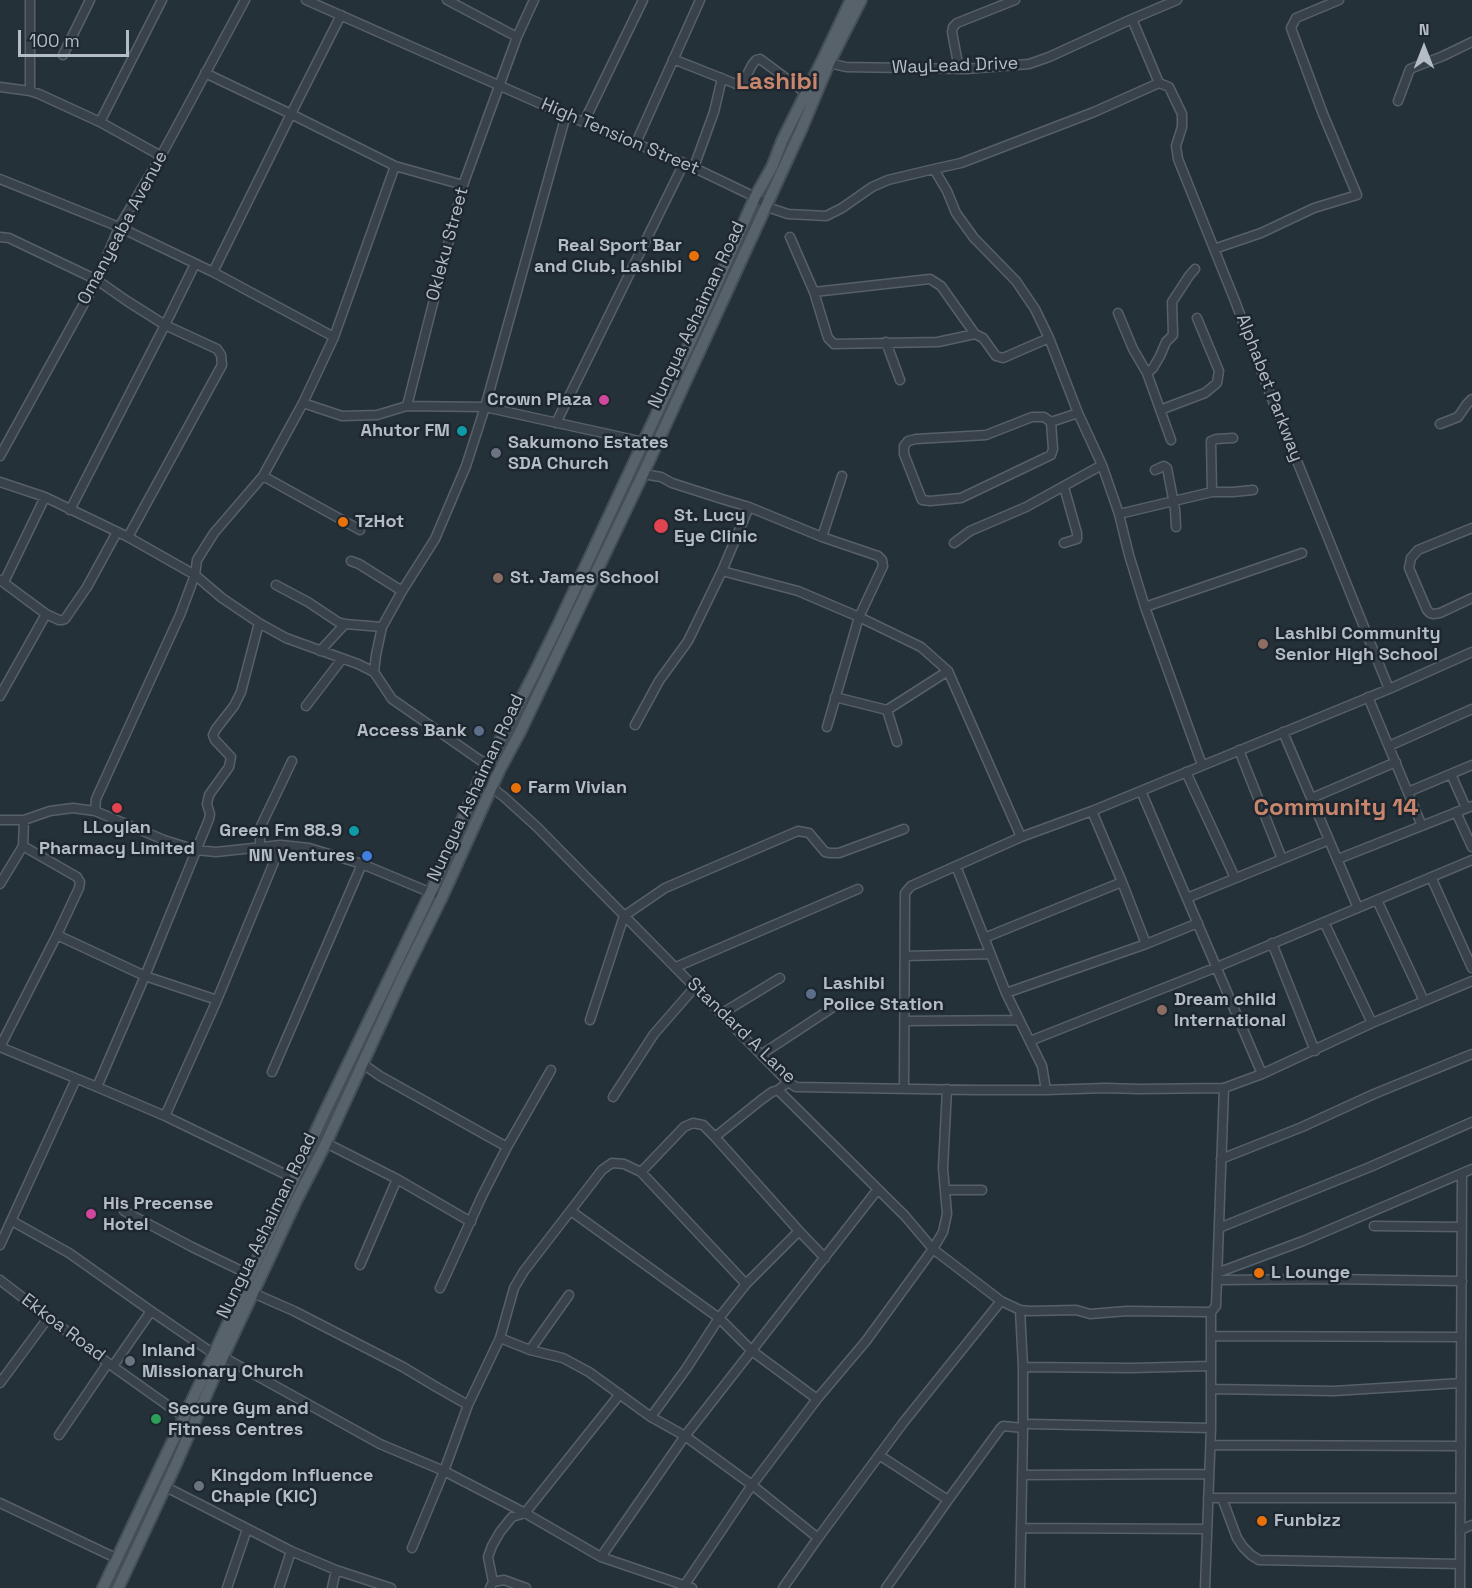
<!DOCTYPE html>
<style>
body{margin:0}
#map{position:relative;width:1472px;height:1588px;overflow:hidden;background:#253139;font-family:"Space Grotesk",sans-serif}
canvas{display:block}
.north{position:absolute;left:1394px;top:18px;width:60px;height:60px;-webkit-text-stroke:4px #1e272f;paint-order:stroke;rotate:0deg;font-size:16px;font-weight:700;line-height:24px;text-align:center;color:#b4bdc5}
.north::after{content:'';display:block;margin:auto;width:21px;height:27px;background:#b4bdc5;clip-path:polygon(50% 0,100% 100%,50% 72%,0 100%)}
.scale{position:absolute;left:18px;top:30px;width:111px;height:27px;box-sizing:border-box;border:3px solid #b4bdc5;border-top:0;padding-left:8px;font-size:18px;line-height:21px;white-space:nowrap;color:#b4bdc5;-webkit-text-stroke:4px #1e272f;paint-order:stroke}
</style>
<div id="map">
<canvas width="1472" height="1588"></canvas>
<div class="north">N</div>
<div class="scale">100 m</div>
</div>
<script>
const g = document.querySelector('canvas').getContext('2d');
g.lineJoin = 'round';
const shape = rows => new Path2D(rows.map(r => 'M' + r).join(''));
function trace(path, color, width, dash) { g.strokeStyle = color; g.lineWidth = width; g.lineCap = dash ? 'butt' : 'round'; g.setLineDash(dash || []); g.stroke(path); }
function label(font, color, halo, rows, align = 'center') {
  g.font = font + ' "Space Grotesk",sans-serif'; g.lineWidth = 5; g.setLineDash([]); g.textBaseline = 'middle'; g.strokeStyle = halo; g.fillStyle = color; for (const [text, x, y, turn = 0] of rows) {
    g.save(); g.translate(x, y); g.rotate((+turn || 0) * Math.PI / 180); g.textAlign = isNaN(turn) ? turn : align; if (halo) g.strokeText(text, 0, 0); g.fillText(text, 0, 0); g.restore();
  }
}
const minor = shape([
 [30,0,30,91],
 [306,0,566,115,684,163,755,197,773,209,788,214,826,216,842,208,872,187,888,180,934,169],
 [447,0,517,37],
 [1132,19,1159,83,1094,112,961,163,934,169,947,191,956,213,974,238,1016,281,1035,309,1049,338,1078,413,1102,465,1119,514,1129,555,1145,607,1202,765],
 [63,55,90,0],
 [673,59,736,84,740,84,744,81,752,65,756,60,760,59,806,93],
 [829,63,846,67,966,69,1029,64,1049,57,1132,19,1177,0],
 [959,69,952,32,953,27,957,23,1015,0],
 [205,73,291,114,213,272],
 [1159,83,1169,87,1182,114,1182,127,1176,146,1178,159,1235,301,1272,399,1389,689],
 [0,87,30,91,39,94,100,122,161,156],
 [1398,101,1410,69,1443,56,1472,42],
 [100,122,162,0],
 [584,122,643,0],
 [636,143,700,0],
 [395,166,463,185],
 [694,167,714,112,722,78],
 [0,179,119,227,213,272,334,337],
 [0,237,9,238,97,280,127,301,165,325,217,349,221,355,222,365,128,537],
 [790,237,814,292,828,338,834,344,938,342,975,334,983,338,996,356,1003,358,1049,338],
 [1214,249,1261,233,1314,208,1357,195,1323,114,1291,28,1296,18,1339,0],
 [814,292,930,279,941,286,975,334],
 [1118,313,1133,349,1147,373,1171,440],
 [886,342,900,380],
 [1147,373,1153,368,1160,356,1166,342,1173,335,1172,302,1189,276,1195,269],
 [303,403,342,416,377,415,407,406,485,407,644,442],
 [407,406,463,185,517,37,534,0],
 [1160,410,1205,393,1217,383,1219,371,1197,318],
 [1032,417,1044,417,1051,422,1053,449,1051,455,961,498,930,501,922,500,904,454,904,446,908,441,916,439,986,435,1032,417],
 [1051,422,1078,413],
 [556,423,684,163],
 [1440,424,1458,417,1467,404,1472,399],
 [0,456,97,280,119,227,161,156,245,0],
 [1155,470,1164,466,1167,468,1175,509,1176,527],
 [643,474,661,477,672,483,722,499,749,507,722,571,798,591,859,617,921,647,948,671,1021,837],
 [263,476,360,530],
 [0,482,45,497,128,537,195,575,222,598,259,623,286,638,358,664,374,672],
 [1212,492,1211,441,1216,439,1233,438],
 [749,507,822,537,878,556,882,560,883,566,859,617,827,727],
 [70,510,165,325,195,264],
 [1119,514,1212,492,1233,492,1253,490],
 [1472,528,1418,550,1411,558,1409,568,1427,610,1430,613,1433,614,1440,613,1472,598],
 [822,537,842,476],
 [954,543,970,531,1026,507,1102,465],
 [1064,543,1077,539,1077,533,1064,487],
 [351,561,359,564,402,591],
 [0,580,46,614,59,620,62,620,65,619,87,587,117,532],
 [4,582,45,497],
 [276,585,308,602,338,622,345,624,382,627],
 [1145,607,1302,553],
 [320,651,345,624],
 [0,696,46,614],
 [835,697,887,710,897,742],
 [1368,697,1422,826],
 [306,706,342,659],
 [887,710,948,671],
 [635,725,659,681,688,641,722,571],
 [1283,732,1358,908],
 [1389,746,1472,709],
 [1239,750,1282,859],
 [499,771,487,765,392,699,374,672,376,655,382,627,402,591,435,539,466,466,485,407,566,115],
 [1186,772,1235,878],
 [1451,774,1466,808],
 [479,781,491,787,504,797,537,827,788,1082,796,1087,975,1090,1046,1090,1105,1088,1139,1089,1224,1088,1262,1074,1372,1023,1472,981],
 [1141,791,1262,1074],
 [1408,792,1472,765],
 [1312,798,1396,762],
 [95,811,96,799,180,615,195,575,197,560,214,533,263,476,303,403,334,337,395,166,291,114,341,15],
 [1092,811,1122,882,1146,944],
 [1456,812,1472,847],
 [0,820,24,820,50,811,73,808,95,811,164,840,196,850,216,852,281,845,309,848,362,864,434,894],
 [260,846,260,828,292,761],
 [1338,859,1472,806],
 [956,866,1006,993,1042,1066,1046,1090],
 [1431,877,1472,968],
 [0,884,23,846,24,820],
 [1187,898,1329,840],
 [1377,900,1424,1001],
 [1324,922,1372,1023],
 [57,935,145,976,217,1000],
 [984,938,1122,882],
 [1272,943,1315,1051],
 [905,956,990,954],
 [676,967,858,889],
 [1006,993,1146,944,1198,923],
 [721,1014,780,978],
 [590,1020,624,916,665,888,798,831,809,833,825,852,830,853,839,853,904,829],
 [905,1021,1019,1020],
 [1030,1041,1217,967,1472,860],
 [0,1047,97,1087,165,1116,295,1179],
 [0,1047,57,935,79,888,80,882,77,877,23,846],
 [762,1054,832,1008],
 [363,1064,380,1076,507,1147],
 [272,1072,362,864],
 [788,1082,778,1090,905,1216,933,1249,1001,1301,1020,1310,1030,1311,1076,1310,1090,1314,1127,1311,1211,1312],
 [97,1087,145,976,209,819,210,814,207,804,209,795,229,767,231,757,215,740,213,735,216,729,234,706,241,692,259,623],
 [904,1089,905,893,911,886,1021,837,1092,811,1389,689,1472,652],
 [613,1097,654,1034,695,987],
 [165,1116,217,1000,281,845],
 [715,1137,761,1100,772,1092,778,1090],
 [326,1143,397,1179,471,1222],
 [1221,1159,1302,1127,1374,1094,1472,1054],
 [641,1172,684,1127,693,1123,703,1125,715,1137,799,1231,825,1258],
 [945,1190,982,1190],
 [124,1211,192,1247,250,1275],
 [571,1211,719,1318,752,1351,817,1399],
 [12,1221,69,1253,151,1311,214,1354],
 [1374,1226,1462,1227],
 [1219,1228,1370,1167,1472,1122],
 [0,1245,76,1079],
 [360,1265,397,1179],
 [1217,1273,1303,1241,1472,1169],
 [0,1280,108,1363,184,1417],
 [1217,1280,1330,1279,1462,1281],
 [746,1284,799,1231],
 [440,1288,482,1196,507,1147,551,1070],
 [253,1293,294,1311,403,1367,438,1388,468,1405],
 [1212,1336,1461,1337],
 [500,1338,530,1350,563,1358,589,1372,651,1417,685,1436,752,1485,818,1538],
 [530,1350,569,1295],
 [223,1357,380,1444,444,1471,525,1513,601,1557,692,1588],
 [113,1366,151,1311],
 [1023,1367,1131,1368,1210,1366],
 [0,1383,48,1318],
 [1211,1389,1334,1391,1461,1383],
 [1030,1424,1211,1428],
 [59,1435,108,1363],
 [1211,1445,1461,1446],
 [879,1455,948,1500,1000,1429,1003,1426,1023,1428],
 [1023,1475,1209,1474],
 [166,1487,291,1551,336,1570,391,1588],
 [1208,1498,1460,1498],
 [1222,1498,1237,1538,1243,1547,1251,1555,1259,1560,1460,1564],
 [0,1503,118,1559],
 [1021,1528,1207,1529],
 [1460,1530,1472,1525],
 [412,1548,444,1471,468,1405,500,1338,514,1288,524,1271,602,1170,612,1163,624,1164,641,1172,746,1284,719,1318,686,1369,651,1417],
 [601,1557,685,1436,878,1189],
 [493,1582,488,1557,492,1546,500,1532,512,1517,525,1513,620,1394],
 [684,1586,752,1485,817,1399,866,1341,933,1249,943,1232,947,1214,943,1168,947,1089],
 [227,1588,247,1529],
 [279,1588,291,1551],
 [332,1588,336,1570],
 [490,1588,493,1582,504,1580,526,1588],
 [783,1588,818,1538,903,1423,1001,1301],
 [886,1588,948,1500],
 [1020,1588,1023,1428,1023,1367,1020,1310],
 [1205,1588,1211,1428,1211,1312,1216,1306,1224,1088],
 [1460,1588,1462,1174]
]);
const major = shape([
 [103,1588,214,1354,322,1118,431,892,479,781,535,672,559,623,708,304,755,197,772,167,782,141,824,57,851,0],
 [118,1588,176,1464,223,1357,253,1293,297,1199,326,1143,401,980,442,897,499,771,520,732,643,474,801,130,829,63,861,0]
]);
const markers = [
 [694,256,6,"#e8710a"],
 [604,400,6,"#d1479c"],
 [462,431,6,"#0f9aa8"],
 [496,453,6,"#6b7280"],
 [343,522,6,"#e8710a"],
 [661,526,8,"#e0444e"],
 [498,578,6,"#8d6e63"],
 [1263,644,6,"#8d6e63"],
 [479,731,6,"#5c6f8a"],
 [516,788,6,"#e8710a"],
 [117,808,6,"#e0444e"],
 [354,831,6,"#0f9aa8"],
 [367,856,6,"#3f7fe0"],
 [811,994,6,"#5c6f8a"],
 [1162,1010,6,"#8d6e63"],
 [91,1214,6,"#d1479c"],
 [1259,1273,6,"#e8710a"],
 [130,1361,6,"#6b7280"],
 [156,1419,6,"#2e9e5b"],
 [199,1486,6,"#6b7280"],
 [1262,1521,6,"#e8710a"]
];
const streetNames = [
 ["WayLead Drive",955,66,-2],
 ["High Tension Street",620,137,23],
 ["Omanyeaba Avenue",123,228,-62],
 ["Okleku Street",448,244,-75],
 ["Nungua Ashaiman Road",697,315,-65],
 ["Alphabet Parkway",1269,388,69],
 ["Nungua Ashaiman Road",476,788,-65],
 ["Standard A Lane",741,1031,44],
 ["Nungua Ashaiman Road",267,1226,-64],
 ["Ekkoa Road",63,1328,37]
];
const poiNames = [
 ["Real Sport Bar",682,246,"right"],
 ["and Club, Lashibi",682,267,"right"],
 ["Crown Plaza",592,400,"right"],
 ["Ahutor FM",450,431,"right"],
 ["Sakumono Estates",508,443],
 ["SDA Church",508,464],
 ["St. Lucy",674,516],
 ["Eye Clinic",674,537],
 ["TzHot",355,522],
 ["St. James School",510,578],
 ["Lashibi Community",1275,634],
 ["Senior High School",1275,655],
 ["Access Bank",467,731,"right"],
 ["Farm Vivian",528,788],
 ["LLoylan",117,828,"center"],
 ["Pharmacy Limited",117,849,"center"],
 ["Green Fm 88.9",342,831,"right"],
 ["NN Ventures",355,856,"right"],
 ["Lashibi",823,984],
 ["Police Station",823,1005],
 ["Dream child",1174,1000],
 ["International",1174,1021],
 ["His Precense",103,1204],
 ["Hotel",103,1225],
 ["L Lounge",1271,1273],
 ["Inland",142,1351],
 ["Missionary Church",142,1372],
 ["Secure Gym and",168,1409],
 ["Fitness Centres",168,1430],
 ["Kingdom Influence",211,1476],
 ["Chaple (KIC)",211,1497],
 ["Funbizz",1274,1521]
];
const districtNames = [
 ["Lashibi",777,82],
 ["Community 14",1336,808]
];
trace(minor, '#576068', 11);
trace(major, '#454e56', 14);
trace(minor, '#39424a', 8);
trace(major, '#57626a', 10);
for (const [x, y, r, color] of markers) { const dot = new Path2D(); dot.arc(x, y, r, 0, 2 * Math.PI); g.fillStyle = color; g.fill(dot); trace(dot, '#1e272f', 2); }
label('18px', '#b4bdc5', '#1e272f', streetNames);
label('bold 18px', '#b4bdc5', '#1e272f', poiNames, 'left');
label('bold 24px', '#c9866c', '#1e272f', districtNames);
</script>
